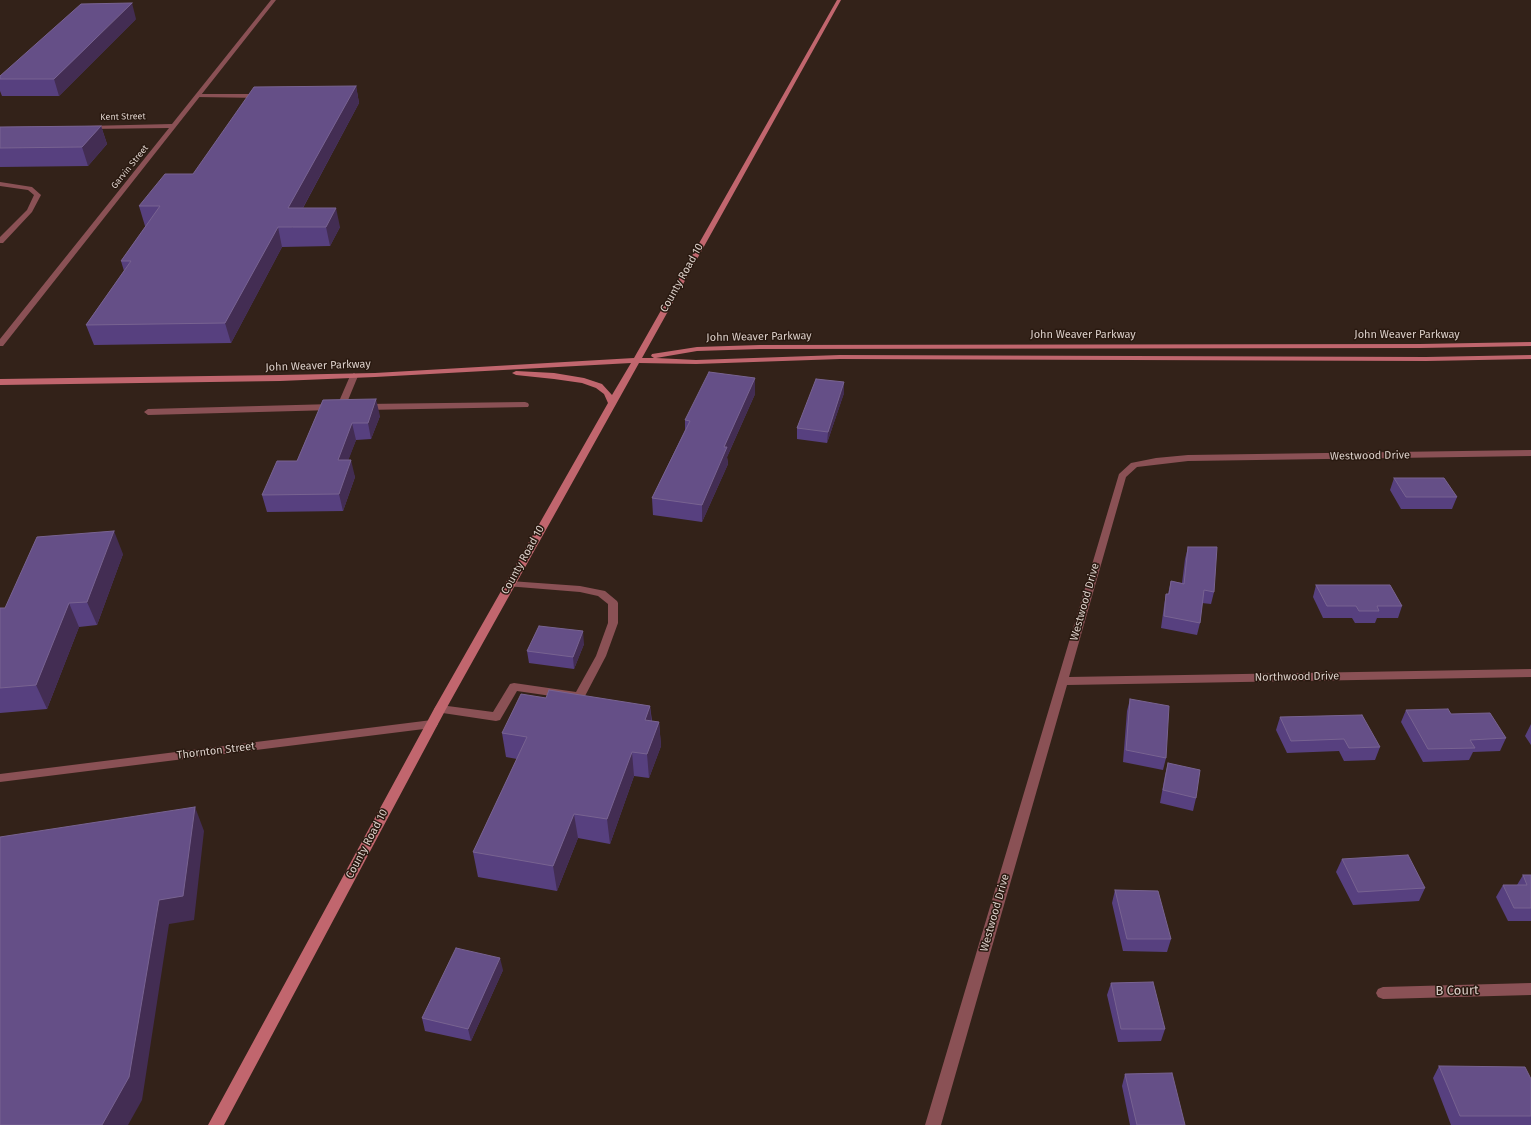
<!DOCTYPE html>
<style>
body{margin:0}
canvas{display:block;background:#332219}
</style>
<canvas width="1531" height="1125"></canvas>
<script>
const g = document.querySelector('canvas').getContext('2d');
g.lineJoin = 'round';
const shape = rows => new Path2D(rows.map(r => 'M' + r).join(''));
function fillPath(path, color) { g.fillStyle = color; g.fill(path, 'evenodd'); }
function trace(path, color, width, dash) { g.strokeStyle = color; g.lineWidth = width; g.lineCap = dash ? 'butt' : 'round'; g.setLineDash(dash || []); g.stroke(path); }
function label(font, color, halo, rows, align = 'center') {
  g.font = font + ' "Fira Sans",sans-serif'; g.lineWidth = 3; g.setLineDash([]); g.textBaseline = 'middle'; g.strokeStyle = halo; g.fillStyle = color; for (const [text, x, y, turn = 0] of rows) {
    g.save(); g.translate(x, y); g.rotate((+turn || 0) * Math.PI / 180); g.textAlign = isNaN(turn) ? turn : align; if (halo) g.strokeText(text, 0, 0); g.fillText(text, 0, 0); g.restore();
  }
}
const lane = shape([
 [198,94,262,94,265,96,262,98,196,97,196,95,198,94],
 [0,182,32,187,41,195,32,212,3,243,0,243,0,237,27,210,34,195,28,190,0,186,0,182],
 [354,373,358,376,346,405,349,407,345,410,337,407,333,410,148,415,144,412,148,409,333,404,337,406,350,376,354,373],
 [525,402,528,403,529,405,528,407,365,410,361,407,365,404,525,402],
 [510,581,580,586,605,591,617,601,618,603,618,623,606,656,585,696,583,699,579,700,517,691,500,720,496,721,436,712,434,709,436,706,440,705,493,712,510,684,514,683,576,692,596,656,608,623,608,604,598,596,580,592,506,586,505,584,510,581]
]);
const street = shape([
 [271,0,276,0,3,346,0,346,0,339,169,128,88,129,86,128,86,126,172,124,271,0],
 [1531,450,1531,456,1188,461,1137,467,1126,477,1069,677,1531,669,1531,677,1067,685,941,1125,925,1125,1119,474,1131,463,1156,458,1188,455,1531,450],
 [432,720,436,721,438,724,436,727,432,728,0,782,0,774,432,720],
 [1531,983,1531,995,1383,999,1378,997,1376,993,1378,989,1383,987,1531,983]
]);
const secondary = shape([
 [837,0,841,0,642,358,654,358,651,356,652,354,697,347,760,345,1420,344,1531,342,1531,346,1420,348,760,349,697,351,656,358,696,360,840,355,1426,357,1531,355,1531,359,1426,361,840,359,696,364,639,363,446,709,224,1125,208,1125,434,709,608,403,604,394,596,388,582,383,554,379,516,375,512,373,516,371,554,373,584,378,602,384,612,395,631,363,375,377,280,381,0,385,0,379,280,375,375,373,634,358,837,0]
]);
const wall = shape([
 [136,19,59,96,2,96,0,91,0,76],
 [356,86,359,103,303,208,340,227,330,246,282,247,231,343,94,345,86,325,124,271,121,261,146,226,145,226,139,206,193,174],
 [101,126,107,144,88,166,0,167,0,127],
 [844,393,827,443,797,439,797,428],
 [755,394,727,457,728,464,702,522,653,515,652,498,685,430,685,420],
 [323,400,380,416,371,439,356,440,348,460,355,477,343,511,267,512,262,495,297,461],
 [1394,478,1457,497,1452,509,1401,509,1390,490],
 [1188,547,1214,592,1211,604,1202,603,1200,623,1197,635,1161,628,1164,606,1166,594,1168,594,1171,581,1182,583,1185,559],
 [123,554,97,625,79,627,47,709,0,713,0,608,5,608],
 [1316,585,1402,606,1398,618,1377,618,1375,623,1355,623,1352,618,1323,618,1313,597],
 [584,644,574,669,529,663,527,651],
 [546,698,650,706,652,721,659,722,661,746,649,778,634,776,610,844,578,838,557,891,478,877,473,852,517,759,506,757,502,733],
 [1130,699,1166,758,1163,770,1123,762,1127,711],
 [1406,710,1451,714,1506,738,1500,751,1473,752,1469,760,1423,762,1401,722],
 [1280,717,1380,747,1375,760,1344,761,1339,751,1287,753,1276,730],
 [1531,724,1531,745,1525,736],
 [1168,763,1196,798,1193,811,1160,803,1165,775],
 [1342,859,1425,888,1419,901,1353,905,1336,872],
 [1523,875,1531,875,1531,921,1508,921,1496,897,1503,885,1517,885],
 [1115,890,1171,939,1167,952,1123,951,1112,903],
 [503,970,471,1041,425,1031,422,1018],
 [1111,983,1165,1029,1161,1041,1118,1042,1107,995],
 [1439,1066,1531,1079,1531,1125,1451,1125,1433,1078],
 [1125,1074,1185,1125,1130,1125,1122,1086]
]);
const shadedWall = shape([
 [132,3,136,19,59,96,54,79],
 [356,86,359,103,292,228,288,208],
 [101,126,107,144,88,166,82,147],
 [336,208,340,227,330,246,326,227],
 [278,227,282,247,231,343,225,323],
 [755,378,755,394,727,457,728,464,702,522,702,505,724,447],
 [844,382,844,393,827,443,828,432],
 [376,399,380,416,371,439,368,423],
 [352,423,356,440,342,477,338,460],
 [351,460,355,477,343,511,339,494],
 [114,531,123,554,97,625,87,602],
 [69,603,79,627,47,709,36,685],
 [583,631,584,644,574,669,573,657],
 [650,706,652,730,645,720],
 [659,722,661,746,649,778,647,754],
 [632,752,634,776,610,844,607,819],
 [195,807,204,831,194,920,169,924,142,1100,128,1125,102,1125,159,900],
 [574,814,578,838,557,891,553,866],
 [500,958,503,970,471,1041,468,1029]
]);
const building = shape([
 [132,3,54,79,0,79,0,76,81,4,132,3],
 [356,86,288,208,336,208,326,227,278,227,225,323,86,325,131,261,121,261,160,206,139,206,165,174,193,174,254,87,356,86],
 [101,126,82,147,0,148,0,127,101,126],
 [709,372,755,378,724,447,727,447,702,505,652,498,690,421,685,420,709,372],
 [816,379,844,382,828,432,797,428,816,379],
 [376,399,368,423,352,423,338,460,351,460,339,494,262,495,277,461,297,461,323,400,376,399],
 [1394,478,1444,478,1457,497,1406,497,1394,478],
 [114,531,87,602,69,603,36,685,0,688,0,608,5,608,37,537,114,531],
 [1188,547,1217,547,1214,592,1204,590,1200,623,1164,616,1166,594,1169,594,1171,581,1184,584,1188,547],
 [1316,585,1390,585,1402,606,1377,606,1379,611,1359,611,1356,606,1327,606,1316,585],
 [539,626,583,631,573,657,527,651,539,626],
 [549,690,650,706,645,720,659,722,647,754,632,752,607,819,574,814,553,866,473,852,527,737,502,733,521,694,546,698,549,690],
 [1130,699,1169,706,1166,758,1126,750,1130,699],
 [1448,709,1451,714,1490,713,1506,738,1470,740,1475,748,1428,749,1406,710,1448,709],
 [1362,715,1380,747,1349,748,1344,739,1291,741,1280,717,1362,715],
 [1168,763,1200,770,1196,798,1163,790,1168,763],
 [195,807,183,896,159,900,129,1077,102,1125,0,1125,0,837,195,807],
 [1408,855,1425,888,1358,892,1342,859,1408,855],
 [1523,875,1531,875,1531,908,1514,908,1503,885,1527,885,1523,875],
 [1115,890,1158,891,1171,939,1127,939,1115,890],
 [456,948,500,958,468,1029,422,1018,456,948],
 [1153,982,1165,1029,1121,1029,1111,983,1153,982],
 [1439,1066,1525,1067,1531,1079,1531,1116,1460,1116,1439,1066],
 [1172,1073,1185,1125,1137,1125,1125,1074,1172,1073]
]);
const farStreetnames = [
 ["Kent Street",123,117,-1],
 ["Garvin Street",130,167,-51]
];
const streetNames = [
 ["County Road 10",682,278,-61],
 ["John Weaver Parkway",1083,335],
 ["John Weaver Parkway",1407,335],
 ["John Weaver Parkway",759,337,-1],
 ["John Weaver Parkway",318,366,-2],
 ["Westwood Drive",1370,456,-1],
 ["County Road 10",523,560,-61],
 ["Westwood Drive",1085,602,-74],
 ["Northwood Drive",1297,677,-1],
 ["Thornton Street",216,751,-7],
 ["County Road 10",367,844,-62],
 ["Westwood Drive",995,913,-74]
];
const nearStreetnames = [
 ["B Court",1457,991,-1]
];
fillPath(lane, '#8a5155');
fillPath(street, '#8a5155');
fillPath(secondary, '#c1666e');
fillPath(wall, '#57407f');
fillPath(shadedWall, '#432d53');
fillPath(building, '#654f87');
trace(building, '#786391', 1);
label('9px', '#dbcfc9', '#291910', farStreetnames);
label('11px', '#dbcfc9', '#291910', streetNames);
label('13px', '#dbcfc9', '#291910', nearStreetnames);
</script>
